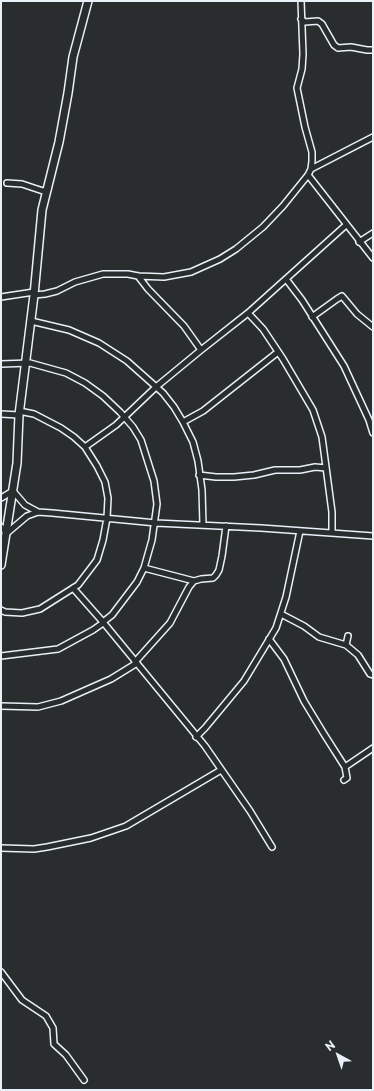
<!DOCTYPE html>
<style>
body{margin:0}
#map{position:relative;width:374px;height:1091px;overflow:hidden;background:#2a2d2e;font-family:"Playpen Sans",sans-serif}
canvas{display:block}
.frame{position:absolute;inset:0;border:2px solid #e8f1f8;pointer-events:none}
.north{position:absolute;left:318px;top:1035px;width:40px;height:40px;-webkit-text-stroke:3px #2a2d2e;paint-order:stroke;rotate:320deg;font-size:11px;font-weight:700;line-height:16px;text-align:center;color:#e8f1f8}
.north::after{content:'';display:block;margin:auto;width:14px;height:18px;background:#e8f1f8;clip-path:polygon(50% 0,100% 100%,50% 72%,0 100%)}
</style>
<div id="map">
<canvas width="374" height="1091"></canvas>
<div class="frame"></div>
<div class="north">N</div>
</div>
<script>
const g = document.querySelector('canvas').getContext('2d');
g.lineJoin = 'round';
const shape = rows => new Path2D(rows.map(r => 'M' + r).join(''));
function trace(path, color, width, dash) { g.strokeStyle = color; g.lineWidth = width; g.lineCap = dash ? 'butt' : 'round'; g.setLineDash(dash || []); g.stroke(path); }
const street = shape([
 [301,19,305,22,318,21,322,24,334,45,338,48,351,47,367,50,373,50],
 [311,169,373,137],
 [308,175,373,258],
 [7,183,22,184,43,191,48,189],
 [359,242,373,233],
 [138,276,148,289,184,326,201,350],
 [286,279,302,300,344,366,369,420,373,433],
 [34,295,45,294,57,291,75,282,103,274,128,274,138,276,164,277,191,272,220,259,236,249,263,227,283,206,308,175,311,169,312,161,312,152,305,127,297,88,302,69,303,54,301,1],
 [1,297,34,292],
 [248,313,263,329,283,359,313,410,322,437,332,512,332,533],
 [312,317,337,299,342,296,357,314,373,327],
 [31,321,69,330,99,343,127,361,163,393,174,407,183,422,193,442,198,461,202,490,203,525],
 [1,364,30,363,66,373,85,383,103,396,120,412,133,427,141,440,154,481,157,504,152,540,144,568,137,582,112,615,103,622],
 [1,414,19,415],
 [183,422,203,411,278,352],
 [85,447,116,425,156,387,201,350,248,313,346,225],
 [199,475,216,477,234,477,254,475,275,470,300,470,315,467,326,468],
 [1,498,13,491,25,505,38,512],
 [1,527,7,533,27,516,38,512,52,513,156,523,261,528,373,536],
 [144,568,194,581],
 [73,588,103,622,205,746,250,811,272,847],
 [1,610,5,612,22,613,40,609,78,585,97,560,103,540,107,518,108,498,105,482,97,466,85,447,74,437,61,428,34,414,19,411],
 [281,614,304,626,319,637,346,645],
 [348,636,346,645,358,655,370,674,373,675],
 [269,639,284,659,304,701,324,734,345,767],
 [1,656,58,649,93,630,103,623],
 [135,662,170,623,189,587,194,581,201,579,213,578,216,575,219,570,222,556,226,526],
 [1,706,38,707,61,701,111,679,137,663],
 [196,737,205,728,244,681,276,628,286,597,300,531],
 [344,780,347,778,345,767,373,748],
 [1,848,34,849,47,847,91,838,126,826,221,770],
 [1,972,22,1000,46,1016,53,1028,54,1044,66,1055,84,1080]
]);
const secondary = shape([
 [1,565,17,463,19,415,34,295,42,210,59,142,68,93,73,57,88,1]
]);
trace(street, '#e8f1f8', 8);
trace(secondary, '#e8f1f8', 10);
trace(street, '#2a2d2e', 5);
trace(secondary, '#2a2d2e', 7);
</script>
